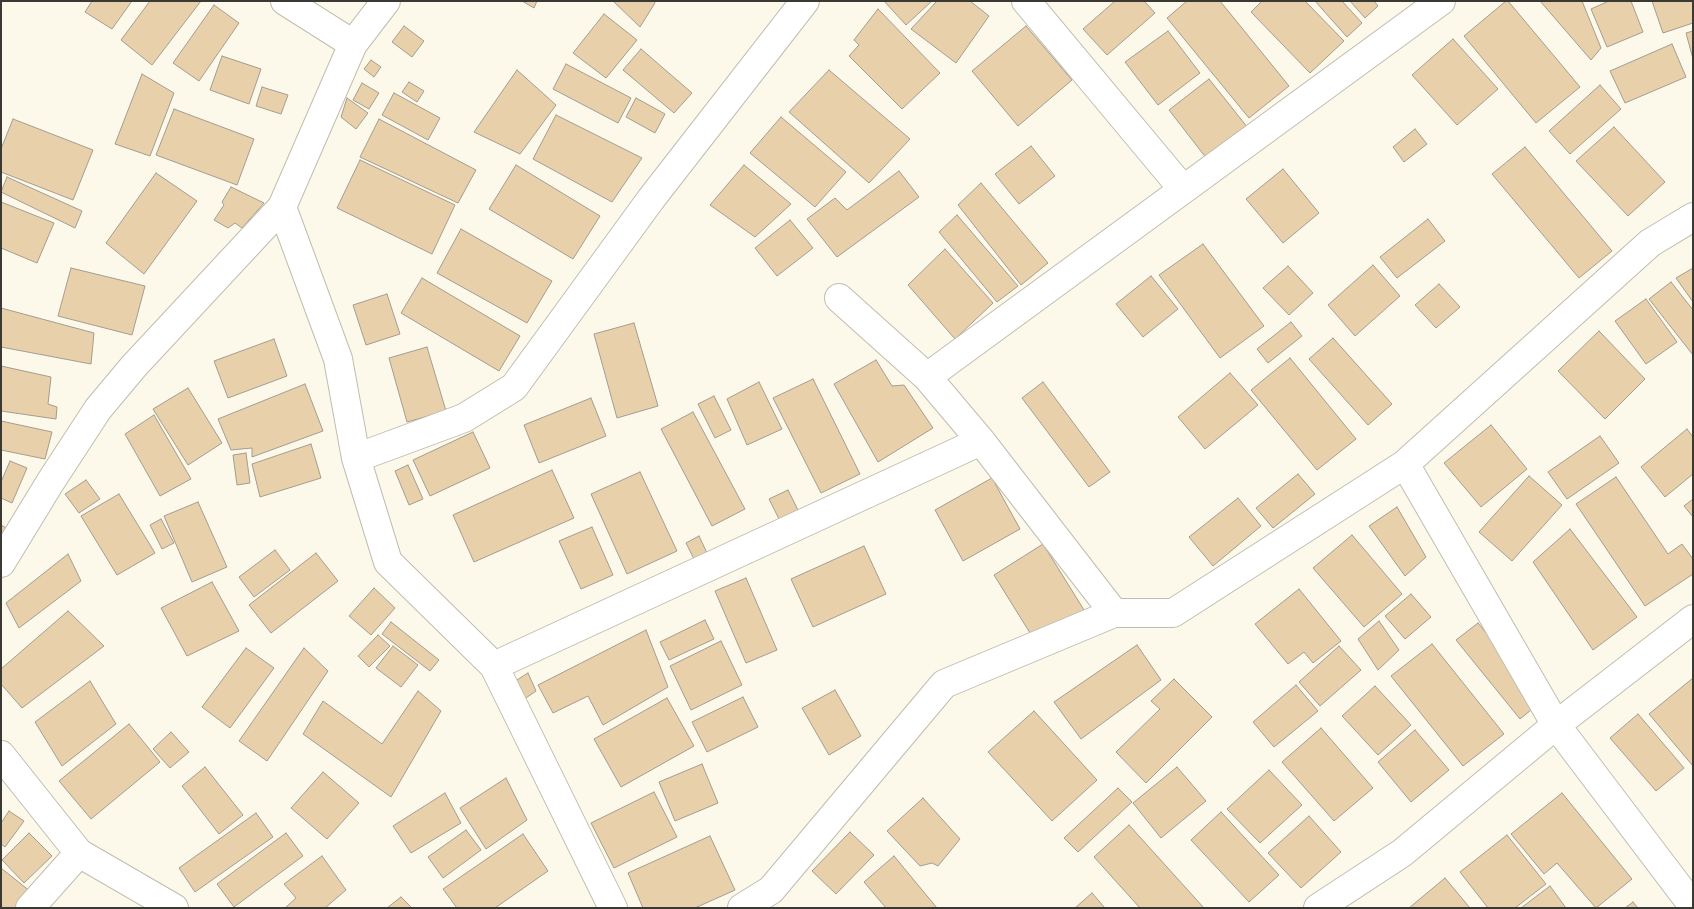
<!DOCTYPE html>
<style>
body{margin:0}
#map{position:relative;width:1694px;height:909px;overflow:hidden;background:#fcf9eb;font-family:"Archivo Narrow",sans-serif}
canvas{display:block}
.frame{position:absolute;inset:0;border:2px solid #3a3933;pointer-events:none}
</style>
<div id="map">
<canvas width="1694" height="909"></canvas>
<div class="frame"></div>
</div>
<script>
const g = document.querySelector('canvas').getContext('2d');
g.lineJoin = 'round';
function fillPath(path, color) { g.fillStyle = color; g.fill(path, 'evenodd'); }
const shape = rows => new Path2D(rows.map(r => 'M' + r).join(''));
function trace(path, color, width, dash) { g.strokeStyle = color; g.lineWidth = width; g.lineCap = dash ? 'butt' : 'round'; g.setLineDash(dash || []); g.stroke(path); }
const building = shape([
 [92,1,132,1,112,29,85,12,92,1],
 [150,1,201,1,152,65,121,40,150,1],
 [522,1,537,1,534,8,522,1],
 [613,1,654,1,655,3,640,27,613,1],
 [884,1,932,1,906,25,884,1],
 [937,1,970,1,989,16,956,63,911,29,937,1],
 [1115,1,1144,1,1155,13,1107,55,1083,29,1115,1],
 [1187,1,1220,1,1289,86,1249,118,1167,18,1187,1],
 [1262,1,1305,1,1344,41,1310,73,1251,12,1262,1],
 [1315,1,1342,1,1362,23,1347,37,1315,1],
 [1350,1,1374,1,1378,6,1365,18,1350,1],
 [1506,1,1508,1,1580,87,1536,123,1464,36,1506,1],
 [1540,1,1582,1,1601,48,1591,60,1540,1],
 [1609,1,1631,1,1643,32,1607,47,1591,9,1609,1],
 [1652,1,1693,1,1693,23,1663,33,1652,1],
 [214,5,239,23,199,81,173,63,214,5],
 [878,9,940,73,902,109,849,56,859,45,854,40,878,9],
 [604,14,637,40,606,78,573,53,604,14],
 [404,26,424,41,412,57,392,42,404,26],
 [1026,26,1072,80,1018,126,972,71,1026,26],
 [1168,31,1200,73,1158,105,1125,62,1168,31],
 [1693,31,1693,59,1686,33,1693,31],
 [1453,39,1498,89,1457,125,1412,75,1453,39],
 [1672,44,1686,77,1625,103,1610,71,1672,44],
 [641,49,692,93,674,113,623,70,641,49],
 [222,56,261,69,249,104,210,90,222,56],
 [371,60,381,67,374,77,364,69,371,60],
 [566,64,631,98,618,123,553,89,566,64],
 [517,70,556,105,520,154,474,132,517,70],
 [829,70,910,139,869,183,789,112,829,70],
 [142,74,174,93,150,156,115,144,142,74],
 [1209,79,1248,128,1207,159,1169,110,1209,79],
 [409,82,424,91,417,102,402,92,409,82],
 [362,83,379,93,369,109,353,100,362,83],
 [1600,85,1621,109,1570,154,1549,131,1600,85],
 [262,87,288,95,281,114,256,106,262,87],
 [394,93,440,118,428,140,382,115,394,93],
 [347,98,368,113,356,129,341,117,347,98],
 [636,98,665,114,655,133,626,117,636,98],
 [174,109,254,139,237,185,156,155,174,109],
 [556,115,642,158,612,202,533,159,556,115],
 [781,117,846,172,815,207,750,153,781,117],
 [13,119,93,150,73,200,1,172,1,149,13,119],
 [379,119,476,170,458,203,360,157,379,119],
 [1614,127,1665,182,1628,216,1576,161,1614,127],
 [1415,129,1427,144,1404,162,1393,147,1415,129],
 [1031,146,1055,176,1019,204,995,174,1031,146],
 [1525,147,1612,251,1579,278,1492,174,1525,147],
 [360,160,455,205,432,254,337,208,360,160],
 [516,165,600,216,573,259,489,209,516,165],
 [744,165,791,204,755,237,710,205,744,165],
 [1283,169,1319,213,1283,243,1246,199,1283,169],
 [899,171,919,197,837,257,807,219,835,198,847,210,899,171],
 [156,173,197,201,144,274,106,243,156,173],
 [7,177,82,211,75,228,1,192,7,177],
 [981,183,1048,263,1021,285,958,205,981,183],
 [231,187,264,203,242,228,235,223,228,228,214,220,224,205,222,202,231,187],
 [1,202,54,223,37,263,1,248,1,202],
 [957,215,1018,286,997,302,939,232,957,215],
 [1428,219,1445,241,1397,278,1380,257,1428,219],
 [790,220,813,248,777,276,755,248,790,220],
 [461,229,552,281,527,323,437,273,461,229],
 [1203,244,1264,326,1220,358,1159,275,1203,244],
 [945,249,993,303,955,339,908,285,945,249],
 [1373,265,1400,296,1355,336,1328,305,1373,265],
 [1288,266,1313,293,1289,315,1263,288,1288,266],
 [71,268,145,286,132,335,58,316,71,268],
 [1693,268,1693,302,1676,278,1693,268],
 [1151,276,1178,309,1143,337,1116,304,1151,276],
 [422,278,520,336,499,371,401,313,422,278],
 [1671,282,1693,310,1693,355,1649,299,1671,282],
 [1439,284,1460,307,1436,328,1415,305,1439,284],
 [387,294,400,334,366,345,353,305,387,294],
 [1646,299,1677,342,1646,364,1615,321,1646,299],
 [1,308,94,333,91,364,1,347,1,308],
 [1291,322,1302,336,1268,363,1257,349,1291,322],
 [634,323,658,406,617,418,594,334,634,323],
 [1599,331,1645,379,1605,419,1558,371,1599,331],
 [1333,338,1392,404,1368,425,1309,359,1333,338],
 [274,339,287,376,228,398,214,361,274,339],
 [427,347,446,411,407,422,389,358,427,347],
 [1290,358,1356,439,1317,470,1251,390,1290,358],
 [876,360,892,386,904,385,933,428,878,462,834,384,876,360],
 [1,366,51,377,48,404,57,407,56,419,1,411,1,366],
 [1230,373,1258,405,1205,449,1178,417,1230,373],
 [813,379,860,474,821,493,773,398,813,379],
 [759,382,782,429,747,445,727,399,759,382],
 [1043,382,1110,472,1089,487,1022,398,1043,382],
 [305,384,323,431,252,457,252,448,231,450,218,419,305,384],
 [188,388,222,443,188,465,153,409,188,388],
 [714,396,731,430,715,438,698,404,714,396],
 [591,398,606,436,539,463,524,425,591,398],
 [693,412,745,509,712,526,661,429,693,412],
 [154,415,191,479,160,496,125,434,154,415],
 [1,421,52,432,45,459,1,450,1,421],
 [1491,425,1527,469,1481,507,1444,463,1491,425],
 [1687,429,1693,437,1693,474,1665,497,1641,467,1687,429],
 [473,432,490,468,430,496,413,460,473,432],
 [1600,436,1619,463,1567,499,1548,472,1600,436],
 [311,444,321,478,260,497,252,464,311,444],
 [246,453,250,483,237,485,233,455,246,453],
 [10,461,27,468,12,503,1,498,1,482,10,461],
 [408,465,423,499,409,505,395,471,408,465],
 [552,470,574,518,474,562,453,515,552,470],
 [640,472,677,551,627,574,591,494,640,472],
 [1298,474,1315,494,1273,528,1256,508,1298,474],
 [1529,476,1562,505,1512,561,1479,532,1529,476],
 [1616,477,1668,554,1682,544,1693,559,1693,574,1645,606,1576,504,1616,477],
 [992,478,1020,529,963,561,935,510,992,478],
 [86,480,100,499,79,513,65,494,86,480],
 [788,490,798,510,779,519,769,499,788,490],
 [119,494,155,553,117,575,81,516,119,494],
 [1238,498,1261,526,1213,566,1189,537,1238,498],
 [1693,499,1693,517,1684,506,1693,499],
 [198,502,227,567,192,582,164,516,198,502],
 [1397,507,1426,557,1405,576,1369,526,1397,507],
 [161,519,174,543,162,549,150,525,161,519],
 [1,525,8,529,1,541,1,525],
 [592,527,613,575,581,589,559,541,592,527],
 [1570,529,1637,617,1593,650,1533,562,1570,529],
 [1352,535,1402,594,1364,627,1313,568,1352,535],
 [699,536,707,553,694,559,686,543,699,536],
 [1043,544,1084,610,1035,641,994,575,1043,544],
 [864,546,886,594,813,627,791,579,864,546],
 [275,550,290,570,254,597,239,577,275,550],
 [316,553,338,581,271,633,249,605,316,553],
 [68,554,81,581,19,628,6,603,68,554],
 [746,578,777,650,746,663,715,591,746,578],
 [212,582,239,631,187,656,161,608,212,582],
 [374,588,395,608,371,635,349,616,374,588],
 [1299,589,1341,641,1313,663,1304,652,1288,664,1255,624,1299,589],
 [1411,594,1431,617,1405,639,1385,616,1411,594],
 [68,611,104,646,22,708,1,684,1,669,68,611],
 [705,620,714,639,669,660,660,642,705,620],
 [1379,621,1399,650,1378,670,1358,639,1379,621],
 [391,622,439,660,430,671,382,634,391,622],
 [1478,623,1542,701,1520,719,1456,640,1478,623],
 [646,630,668,687,603,725,588,696,553,713,538,685,646,630],
 [378,635,390,646,369,667,358,656,378,635],
 [721,641,742,685,691,710,670,666,721,641],
 [1432,644,1504,734,1463,766,1391,676,1432,644],
 [1137,645,1161,680,1081,739,1054,702,1137,645],
 [393,646,418,665,401,687,376,668,393,646],
 [1339,646,1361,670,1320,706,1299,682,1339,646],
 [246,648,274,668,230,728,202,707,246,648],
 [304,648,328,671,267,761,239,741,304,648],
 [528,673,536,691,523,700,512,683,528,673],
 [1693,678,1693,766,1649,714,1693,678],
 [1174,679,1212,717,1146,783,1116,752,1160,709,1151,701,1174,679],
 [90,681,116,724,62,766,35,722,90,681],
 [1296,685,1318,711,1274,747,1253,722,1296,685],
 [1375,686,1411,725,1378,755,1342,716,1375,686],
 [835,690,861,736,829,755,802,708,835,690],
 [418,691,441,711,391,797,303,734,323,701,382,744,418,691],
 [743,697,758,727,707,752,692,722,743,697],
 [667,698,694,746,621,787,594,739,667,698],
 [1034,711,1097,780,1052,821,988,752,1034,711],
 [1638,714,1684,768,1656,791,1610,738,1638,714],
 [129,724,160,762,91,819,59,781,129,724],
 [1321,728,1373,788,1334,821,1282,762,1321,728],
 [1415,730,1449,770,1411,802,1378,762,1415,730],
 [171,732,189,752,170,768,153,749,171,732],
 [702,764,718,803,675,821,659,782,702,764],
 [205,767,243,815,219,834,182,786,205,767],
 [1177,767,1206,801,1161,838,1133,803,1177,767],
 [1269,770,1302,805,1260,843,1227,809,1269,770],
 [323,772,359,803,327,839,291,808,323,772],
 [506,778,527,820,486,849,460,808,506,778],
 [1118,788,1132,802,1078,852,1064,838,1118,788],
 [654,792,677,837,614,868,591,823,654,792],
 [445,793,461,823,411,853,393,826,445,793],
 [1562,793,1632,879,1596,908,1557,863,1544,874,1511,834,1562,793],
 [923,798,960,839,938,866,932,863,920,866,887,831,923,798],
 [9,811,24,821,5,847,1,844,1,823,9,811],
 [1221,812,1279,875,1249,902,1191,840,1221,812],
 [256,813,273,837,195,892,179,868,256,813],
 [1309,816,1341,852,1301,888,1268,853,1309,816],
 [1129,825,1204,908,1140,908,1094,857,1129,825],
 [466,830,481,850,443,878,428,857,466,830],
 [850,832,874,855,836,894,812,871,850,832],
 [29,833,52,856,24,883,2,860,29,833],
 [286,833,303,856,234,907,217,884,286,833],
 [523,834,548,871,495,908,457,908,443,889,523,834],
 [1507,835,1546,884,1515,908,1488,908,1460,872,1507,835],
 [710,836,735,890,695,908,643,908,628,873,710,836],
 [322,856,346,890,325,908,285,908,296,898,284,884,322,856],
 [894,856,937,908,886,908,864,882,894,856],
 [1,868,31,892,19,908,1,908,1,868],
 [1445,878,1470,908,1409,908,1445,878],
 [1550,886,1566,908,1521,908,1550,886],
 [1092,893,1105,908,1075,908,1092,893],
 [401,897,412,908,387,908,401,897],
 [1633,902,1638,908,1625,908,1633,902]
]);
const minor = shape([
 [285,1,353,44],
 [1026,1,1182,188],
 [282,207,338,359,356,458,388,562,494,666,613,908],
 [839,298,927,377,981,441,1114,613],
 [927,377,1441,1],
 [356,458,464,418,514,387,651,199,805,1],
 [1405,464,1556,725,1693,906],
 [1,563,51,481,98,409,134,366,282,207,353,44,386,1],
 [494,666,981,441],
 [1,755,79,853,174,908],
 [30,908,79,853],
 [742,908,771,890,944,684,1114,613,1173,613,1405,464,1650,243,1693,217],
 [1318,908,1402,853,1556,725,1693,619]
]);
fillPath(building, '#e8d0ab');
trace(building, '#a49c90', 1);
trace(minor, '#c0bdb0', 30);
trace(minor, '#fff', 28);
</script>
